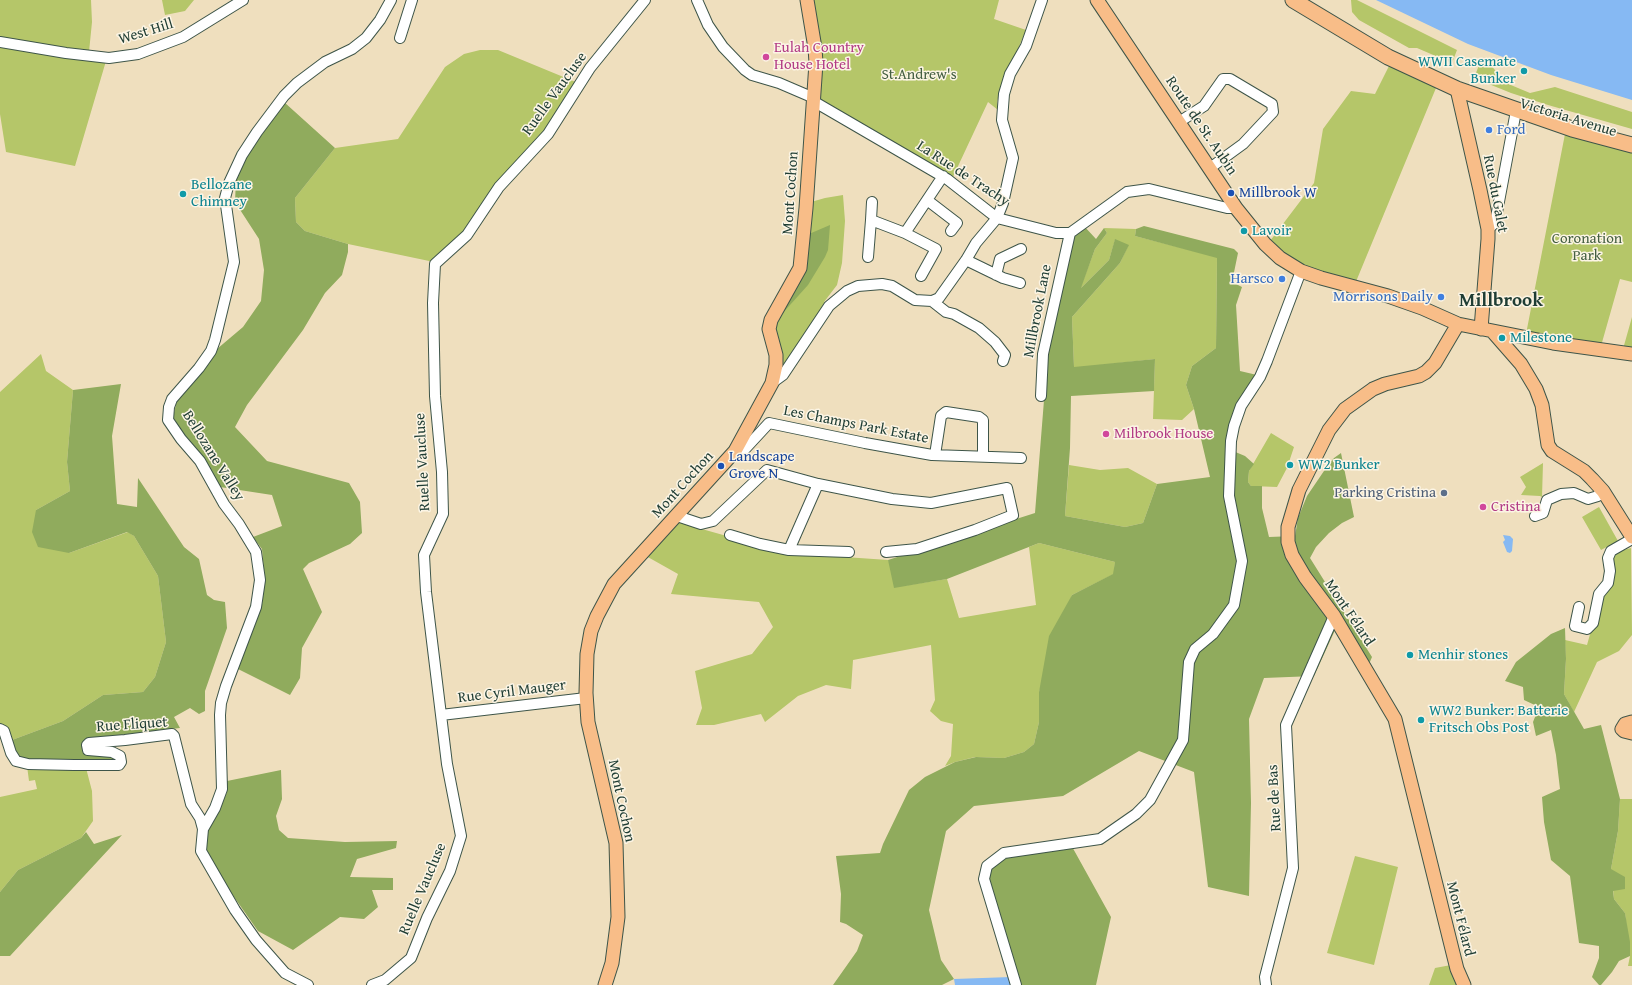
<!DOCTYPE html>
<html>
<head>
<meta charset="utf-8">
<style>
	body { margin:0 }
	canvas { display:block; background:#efdfbe }
</style>
</head>
<body>
<canvas width="1632" height="985"></canvas>
<script>
const g = document.querySelector('canvas').getContext('2d');
g.lineJoin = 'round';
function fillPath(path, color) { g.fillStyle = color; g.fill(path, 'evenodd'); }
const poly = rows => new Path2D(rows.map(r => 'M' + r).join(''));
function trace(path, color, width, dash) { g.strokeStyle = color; g.lineWidth = width; g.lineCap = dash ? 'butt' : 'round'; g.setLineDash(dash || []); g.stroke(path); }
function label(font, color, halo, rows, align = 'center') {
  g.font = font + ' "Gentium Book Plus",serif'; g.lineWidth = 3; g.setLineDash([]); g.textBaseline = 'middle'; g.strokeStyle = halo; g.fillStyle = color; for (const [text, x, y, turn = 0] of rows) {
    g.save(); g.translate(x, y); g.rotate((+turn || 0) * Math.PI / 180); g.textAlign = isNaN(turn) ? turn : align; if (halo) g.strokeText(text, 0, 0); g.fillText(text, 0, 0); g.restore();
  }
}
const green = poly([
	[0,0,91,0,92,22,89,52,0,38],
	[162,0,194,0,185,11,165,15],
	[811,0,999,0,994,19,1026,30,999,94,997,102,998,110,988,102,952,179,817,100],
	[1351,0,1357,0,1457,50,1452,63,1417,48,1409,48,1359,20,1352,12],
	[0,45,106,61,75,166,6,152,0,114],
	[480,50,498,50,578,83,546,133,465,233,434,262,348,244,305,231,296,222,295,198,335,148,398,139,445,67,464,54],
	[1481,60,1489,63,1506,83,1530,93,1555,87,1632,112,1632,129,1548,105,1511,93,1474,78],
	[1389,66,1436,88,1355,284,1288,260,1270,241,1314,183,1323,129,1351,91,1375,94],
	[1565,134,1632,151,1632,282,1620,279,1601,346,1526,334],
	[843,195,845,221,842,263,837,285,824,302,827,306,784,368,780,370,774,327,806,269,811,202,825,198],
	[1104,228,1136,229,1135,236,1217,257,1216,348,1192,366,1186,385,1194,409,1182,420,1153,419,1155,359,1074,368,1072,317,1120,263,1128,246,1115,240,1109,260,1080,289,1095,249,1107,233],
	[1632,317,1632,351,1623,349],
	[41,354,46,371,73,390,67,462,70,491,36,510,69,553,128,532,134,536,158,576,166,642,155,677,143,692,103,695,63,721,12,740,7,726,0,726,0,392],
	[1271,433,1294,447,1287,468,1277,487,1251,486,1248,482,1249,471],
	[1543,463,1542,497,1540,496,1521,495,1526,487,1520,477],
	[1069,465,1100,470,1128,468,1157,484,1143,523,1125,527,1065,516],
	[1599,507,1618,541,1601,550,1582,517],
	[677,522,787,553,888,560,902,586,947,579,959,618,1036,605,1029,547,1039,543,1115,562,1114,574,1072,595,1039,692,1039,722,1034,744,1024,752,1004,758,975,757,955,762,945,766,951,756,953,724,941,721,930,711,935,700,931,645,853,660,851,689,826,685,798,696,765,722,761,714,714,725,696,725,702,708,695,671,752,654,773,627,759,602,671,594,678,574,646,556],
	[1631,548,1632,635,1619,651,1597,662,1574,712,1564,694,1566,659,1565,640,1587,645,1613,553],
	[27,766,86,768,92,791,93,821,81,838,18,870,0,892,0,797,37,789,35,780,29,781],
	[1620,799,1632,799,1632,966,1628,966,1630,956,1625,913,1614,899,1611,869,1618,831],
	[1355,856,1398,867,1374,965,1327,953],
	[1451,965,1459,985,1429,985,1435,968]
]);
const forest = poly([
	[284,102,335,148,295,198,296,222,305,231,348,244,348,252,342,275,325,293,303,330,247,405,235,427,267,461,349,483,360,502,362,533,350,544,309,563,303,569,322,612,302,648,300,678,290,695,238,669,262,605,265,581,262,549,253,537,282,526,272,495,220,487,203,458,185,436,173,417,177,400,200,373,217,349,243,327,261,301,264,270,259,239,235,202,236,179,243,161,260,132],
	[830,225,828,250,825,257,808,285,781,315,809,234],
	[1084,226,1096,239,1104,228,1107,233,1095,249,1081,288,1109,260,1115,239,1129,245,1120,263,1072,317,1074,367,1155,359,1154,391,1071,396,1070,448,1065,516,1125,527,1143,523,1157,484,1210,477,1194,409,1186,385,1192,366,1216,348,1217,258,1135,236,1136,229,1144,226,1234,249,1238,253,1232,282,1242,287,1236,305,1240,371,1257,375,1236,414,1233,451,1245,456,1254,464,1249,471,1248,482,1251,486,1262,486,1262,508,1269,537,1295,536,1298,518,1307,496,1326,468,1334,458,1341,453,1354,517,1342,523,1329,533,1316,547,1310,558,1372,657,1369,664,1336,628,1314,676,1264,678,1249,719,1251,803,1249,896,1208,887,1194,772,1139,751,1063,796,974,806,946,831,929,910,941,960,954,979,942,985,833,985,857,951,863,935,846,924,840,922,841,894,836,856,880,853,883,844,909,790,925,777,955,762,976,757,1004,758,1024,752,1034,744,1039,722,1039,692,1049,636,1072,595,1113,574,1115,562,1039,543,947,579,894,588,888,560,1035,513,1050,325,1072,235],
	[121,384,112,436,117,504,137,507,138,478,184,547,199,559,207,595,214,600,225,602,227,628,205,691,205,711,199,714,190,708,174,717,180,728,85,739,82,744,83,753,109,756,115,759,112,762,30,760,21,758,15,752,12,740,63,721,103,695,143,692,155,677,166,642,158,576,134,536,127,532,69,553,38,547,32,532,36,510,70,491,67,462,73,390],
	[1565,628,1566,659,1564,694,1584,729,1601,725,1620,799,1618,831,1611,869,1625,877,1625,889,1613,891,1614,899,1625,913,1630,942,1630,956,1619,961,1612,972,1601,985,1599,985,1592,977,1599,958,1599,946,1579,943,1570,876,1551,860,1544,822,1542,797,1560,789,1556,755,1551,730,1536,736,1533,722,1539,707,1524,700,1523,687,1505,681,1516,662,1551,634],
	[281,770,282,799,276,816,279,830,288,838,345,842,397,841,396,848,357,859,350,877,393,878,393,890,372,890,378,907,364,919,340,917,293,950,258,931,227,887,206,850,208,830,219,811,227,792,227,781],
	[86,832,94,844,122,835,10,956,0,956,0,892,18,870,81,838],
	[1070,843,1111,917,1096,985,1016,985,984,879,987,866,1004,853]
]);
const water = poly([
	[1376,0,1632,0,1632,100,1551,75,1468,44],
	[1503,535,1510,536,1513,539,1512,551,1510,553,1507,552,1503,542,1505,540],
	[1011,977,1014,985,955,985,954,979]
]);
const minor = poly([
	[697,0,708,25,723,47,745,70,752,75,779,83,814,98],
	[400,38,412,0],
	[0,42,66,53,109,58,138,54,183,37,243,0],
	[813,101,947,179,997,218,1056,233,1070,233,1127,192,1149,189,1227,208,1236,208],
	[1179,122,1204,106,1223,79,1230,79,1272,104,1273,112,1243,144,1210,168],
	[927,200,957,223,951,231],
	[871,220,872,202],
	[1488,229,1495,223,1516,111],
	[905,233,936,249,921,276],
	[868,257,871,220,905,233,943,176],
	[966,260,1003,278,1020,283],
	[996,275,1000,259,1021,249],
	[932,301,946,312,954,314,979,328,995,342,1005,355,1003,361],
	[772,383,783,375,829,306,847,291,858,286,882,284,892,286,915,300,932,301,939,298,966,260,976,243,997,218,1003,203,1013,158,1002,120,1004,94,1010,74,1026,46,1042,0],
	[1041,396,1043,354,1070,233],
	[735,451,744,450,769,423,865,443,932,455,1021,458],
	[935,455,941,416,946,412,979,417,983,420,983,456],
	[677,516,701,524,713,521,767,470,818,484,892,499,931,503,1007,488,1013,515,975,530,917,549,886,552],
	[1535,516,1543,513,1547,500,1561,494,1574,493,1588,499,1598,496,1601,489],
	[730,535,760,544,789,550,849,552],
	[789,550,818,484],
	[1579,607,1575,626,1587,629,1593,623,1599,594,1608,583,1610,571,1608,558,1611,551,1632,539],
	[441,715,586,698],
	[0,729,4,731,11,753,16,761,28,764,74,765,119,765,121,762,120,756,112,752,88,750,87,745,89,743,125,740,172,734,174,736,191,804,200,818,203,829],
	[308,985,285,973,256,940,235,910,201,851,203,829,215,808,222,789,220,715,221,703,226,686,256,607,260,580,256,552,239,524,224,504,200,461,181,439,168,420,169,407,172,399,199,368,211,351,215,340,234,262,225,198,229,183,242,155,257,132,284,96,297,83,325,62,352,49,366,38,380,20,391,0],
	[372,985,385,980,411,958,427,918,450,871,461,836,447,764,426,592,424,555,443,514,442,472,435,396,433,303,435,264,467,235,499,187,548,134,590,68,645,0],
	[1016,985,984,879,987,866,1004,853,1100,839,1136,814,1150,800,1183,740,1189,662,1195,649,1213,634,1234,605,1242,561,1229,496,1231,441,1234,426,1241,406,1260,377,1267,361,1301,271],
	[1266,985,1265,977,1293,868,1286,725,1334,616]
]);
const major = poly([
	[1097,0,1236,208,1265,244,1280,258,1301,271,1321,278,1388,296,1422,308,1458,324,1553,343,1632,354],
	[1457,89,1480,190,1488,229,1488,239,1481,329],
	[1458,324,1435,363,1426,372,1419,376,1385,384,1373,389,1345,409,1329,430,1299,490,1288,527,1288,542,1292,555,1305,577,1334,616,1395,719,1453,953,1457,969,1464,985],
	[1493,332,1521,364,1536,389,1542,405,1548,445,1552,451,1584,471,1592,479,1603,491,1632,537],
	[1632,722,1625,724,1622,729,1624,731,1632,733],
	[605,985,612,963,618,917,616,843,588,722,586,693,587,654,591,631,597,616,614,584,735,451,772,383,776,365,776,355,769,329,771,320,800,268,806,208,816,63,815,48,807,0]
]);
const highway = poly([
	[1293,0,1388,57,1457,89,1572,129,1632,145]
]);
const markers = [
	[766,57,4,"#d1479c"],
	[1524,71,4,"#0f9aa8"],
	[1489,130,4,"#3f7fe0"],
	[1231,193,4,"#1a4fb4"],
	[183,194,4,"#0f9aa8"],
	[1244,231,4,"#0f9aa8"],
	[1282,279,4,"#3f7fe0"],
	[1441,297,4,"#3f7fe0"],
	[1502,338,4,"#0f9aa8"],
	[1106,434,4,"#d1479c"],
	[1290,465,4,"#0f9aa8"],
	[721,466,4,"#1a4fb4"],
	[1444,493,4,"#5c6f8a"],
	[1483,507,4,"#d1479c"],
	[1410,655,4,"#0f9aa8"],
	[1421,720,4,"#0f9aa8"]
];
const streetNames = [
	["West Hill",146,32,-17],
	["Ruelle Vaucluse",555,94,-54],
	["Victoria Avenue",1568,118,17],
	["Route de St. Aubin",1201,126,56],
	["La Rue de Trachy",963,174,33],
	["Mont Cochon",791,193,-86],
	["Rue du Galet",1495,194,79],
	["Millbrook Lane",1038,311,-79],
	["Les Champs Park Estate",856,425,11],
	["Bellozane Valley",213,456,58],
	["Ruelle Vaucluse",423,462,-93],
	["Mont Cochon",683,485,-48],
	["Mont Félard",1349,613,56],
	["Rue Cyril Mauger",512,692,-7],
	["Rue Fliquet",132,725,-4],
	["Rue de Bas",1275,798,-93],
	["Mont Cochon",621,801,78],
	["Ruelle Vaucluse",423,889,-67],
	["Mont Félard",1460,919,76]
];
const hotelNames = [
	["Eulah Country",774,48],
	["House Hotel",774,65],
	["Milbrook House",1114,434],
	["Cristina",1491,507]
];
const cultureNames = [
	["WWII Casemate",1516,62,"right"],
	["Bunker",1516,79,"right"],
	["Bellozane",191,185],
	["Chimney",191,202],
	["Lavoir",1252,231],
	["Milestone",1510,338],
	["WW2 Bunker",1298,465],
	["Menhir stones",1418,655],
	["WW2 Bunker: Batterie",1429,711],
	["Fritsch Obs Post",1429,728]
];
const parkNames = [
	["St.Andrew's",919,75],
	["Coronation",1587,239],
	["Park",1587,256]
];
const shopNames = [
	["Ford",1497,130,"left"],
	["Harsco",1274,279],
	["Morrisons Daily",1433,297]
];
const transitNames = [
	["Millbrook W",1239,193],
	["Landscape",729,457],
	["Grove N",729,474]
];
const serviceNames = [
	["Parking Cristina",1436,493]
];
const districtNames = [
	["Millbrook",1501,301]
];
fillPath(green, '#b5c669');
fillPath(forest, '#90ab5d');
fillPath(water, '#86b9f3');
trace(minor, '#3e5549', 12);
trace(major, '#3e5549', 15);
trace(highway, '#3e5549', 17);
trace(minor, '#fff', 10);
trace(major, '#f8bd88', 13);
trace(highway, '#f8bd88', 15);
for (const [x, y, r, color] of markers) { const dot = new Path2D(); dot.arc(x, y, r, 0, 2 * Math.PI); g.fillStyle = color; g.fill(dot); trace(dot, '#fcf5e5', 1.5); }
label('15px', '#1f3d34', '#fcf5e5', streetNames);
label('15px', '#b23c85', '#fcf5e5', hotelNames, 'left');
label('15px', '#0d838f', '#fcf5e5', cultureNames, 'left');
label('15px', '#445f41', '#fcf5e5', parkNames);
label('15px', '#366cbe', '#fcf5e5', shopNames, 'right');
label('15px', '#164399', '#fcf5e5', transitNames, 'left');
label('15px', '#4e5e75', '#fcf5e5', serviceNames, 'right');
label('bold 19px', '#1f3d34', '#fcf5e5', districtNames);
</script>
</body>
</html>
